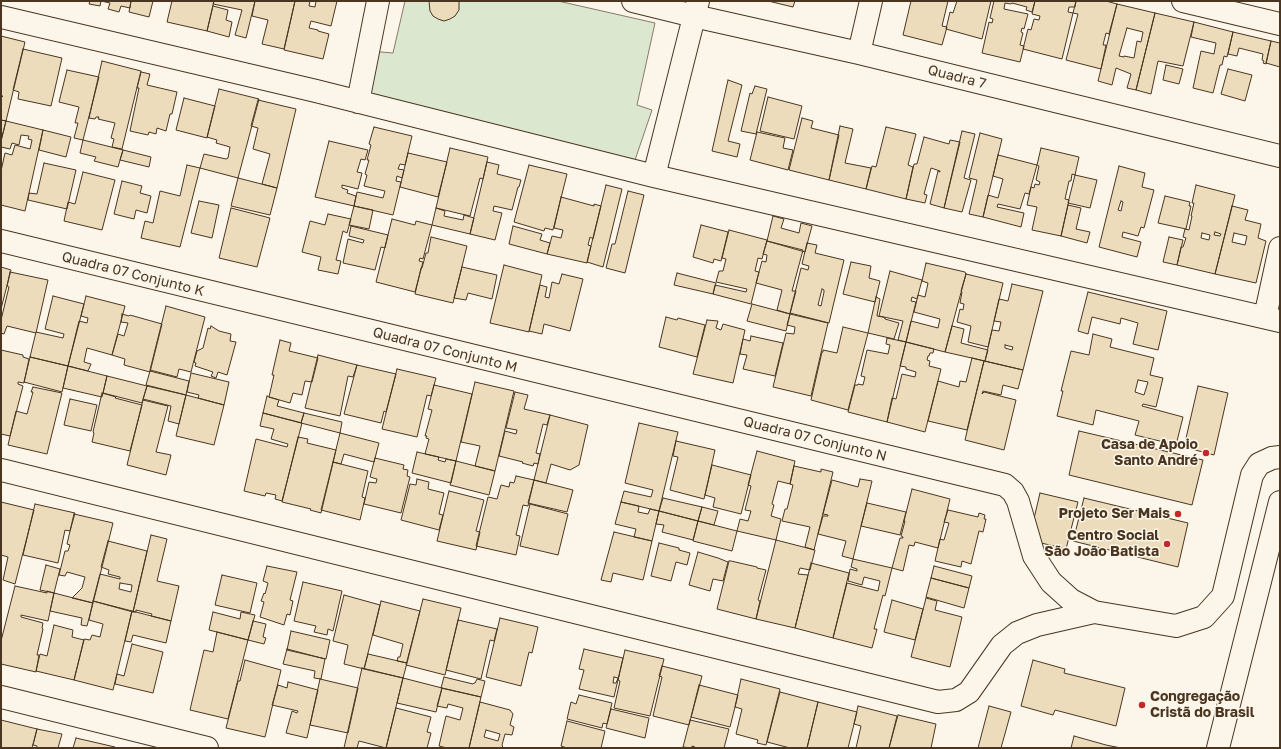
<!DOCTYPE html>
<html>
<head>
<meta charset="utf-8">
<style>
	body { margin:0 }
	#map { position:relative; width:1281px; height:749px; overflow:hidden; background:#fbf6e9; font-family:"Golos Text",sans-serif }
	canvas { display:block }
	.frame { position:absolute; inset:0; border:2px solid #4a3520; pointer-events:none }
</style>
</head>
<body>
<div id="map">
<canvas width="1281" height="749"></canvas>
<div class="frame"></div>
</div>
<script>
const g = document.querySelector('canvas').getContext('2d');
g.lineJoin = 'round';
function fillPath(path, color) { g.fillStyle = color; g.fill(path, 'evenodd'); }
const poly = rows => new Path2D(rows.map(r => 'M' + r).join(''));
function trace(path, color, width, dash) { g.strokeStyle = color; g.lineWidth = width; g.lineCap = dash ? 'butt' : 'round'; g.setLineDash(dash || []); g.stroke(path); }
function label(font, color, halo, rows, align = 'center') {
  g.font = font + ' "Golos Text",sans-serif'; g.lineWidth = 3; g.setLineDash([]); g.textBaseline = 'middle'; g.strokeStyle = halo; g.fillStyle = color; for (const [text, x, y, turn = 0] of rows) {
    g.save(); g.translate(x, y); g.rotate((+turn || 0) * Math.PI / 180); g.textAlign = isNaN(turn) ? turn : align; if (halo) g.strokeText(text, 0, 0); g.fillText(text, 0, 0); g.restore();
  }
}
const green = poly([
	[405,1,558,1,655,23,637,105,652,110,634,163,365,97,370,51,393,53,405,1]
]);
const building = poly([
	[90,1,131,1,130,8,121,6,119,12,108,9,110,3,101,1,100,6,89,4,90,1],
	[131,1,153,1,149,17,129,12,131,1],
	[172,1,214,1,207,31,167,22,172,1],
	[214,1,255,1,246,38,235,35,242,10,213,4,214,1],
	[255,1,295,1,284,49,262,44,268,20,252,16,255,1],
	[295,1,310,1,309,6,315,7,316,1,337,1,331,26,311,21,309,28,318,30,318,31,329,34,323,59,284,50,295,1],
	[429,1,459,1,459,10,455,16,450,19,444,21,438,19,433,16,430,11,429,1],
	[768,1,795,1,793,7,768,1],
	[911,1,948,1,942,26,947,27,942,45,903,35,911,1],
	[957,1,991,1,982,39,946,29,950,12,953,13,957,1],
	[994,1,1035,1,1032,12,1026,10,1027,7,1012,3,1011,4,1005,3,1004,9,1028,14,1024,29,1022,28,1021,32,1023,33,1020,45,1024,46,1020,62,982,53,989,22,992,23,993,19,990,18,994,1],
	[1035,1,1076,1,1075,7,1069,7,1068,12,1073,13,1062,59,1023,49,1028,29,1031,30,1034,19,1039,20,1040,16,1032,14,1035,1],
	[1076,1,1106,1,1117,4,1109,34,1106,33,1103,45,1106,45,1101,69,1066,60,1078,14,1073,13,1076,1],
	[1117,4,1155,13,1136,90,1127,88,1131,74,1116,68,1112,85,1098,81,1117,4],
	[1127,28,1143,32,1141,42,1137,41,1134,58,1124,56,1124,57,1119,56,1127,28],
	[213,6,228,10,226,20,232,22,229,37,207,31,213,6],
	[1155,13,1194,22,1183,66,1158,61,1151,94,1136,90,1155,13],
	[1194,22,1233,32,1227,57,1224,56,1222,65,1220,65,1213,93,1193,88,1201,51,1214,54,1216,43,1191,37,1194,22],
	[1233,32,1271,41,1266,64,1263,63,1264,61,1262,60,1263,54,1239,48,1237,56,1228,54,1233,32],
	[1,36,25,42,6,121,1,120,1,97,2,97,3,96,1,96,1,36],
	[1271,41,1280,43,1280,67,1266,63,1271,41],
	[23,49,62,58,51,106,18,99,19,92,13,90,23,49],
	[102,61,141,71,122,149,112,147,114,139,111,138,115,123,98,119,99,117,96,117,95,119,89,118,102,61],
	[1166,65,1183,69,1179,84,1163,80,1166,65],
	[1228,69,1252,75,1245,101,1221,94,1228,69],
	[67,70,99,77,83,140,74,138,78,123,75,123,79,107,59,102,67,70],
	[141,72,150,74,147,85,177,92,172,114,170,114,166,131,157,128,156,134,149,132,148,135,130,131,139,88,137,88,141,72],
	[728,80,742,85,728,141,740,144,737,157,712,151,728,80],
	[755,86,767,89,756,134,741,131,750,93,752,94,755,86],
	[219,89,259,99,238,178,200,168,204,154,226,159,228,158,230,147,216,143,217,140,207,137,219,89],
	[768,97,802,106,794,139,760,131,768,97],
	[184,98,215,106,207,138,176,130,184,98],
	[258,100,296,109,277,188,262,184,270,154,253,149,258,128,251,126,258,100],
	[802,118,813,121,811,128,839,135,829,180,789,170,802,118],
	[1,120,6,121,1,141,1,120],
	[6,121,43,130,25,211,1,205,1,171,5,153,12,155,15,145,30,149,32,140,28,139,29,136,21,135,19,145,12,143,10,149,1,147,1,141,6,121],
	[840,126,853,129,845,163,871,168,866,189,829,180,840,126],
	[374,127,412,136,405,165,400,164,398,169,404,170,402,178,397,176,396,181,401,182,393,215,354,206,357,192,383,198,385,191,364,186,367,175,365,174,369,160,367,160,371,145,369,144,374,127],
	[886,127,916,134,908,165,913,167,906,199,866,189,872,166,876,167,886,127],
	[43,130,71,137,66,157,39,150,43,130],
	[962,131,975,134,964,178,971,180,962,212,944,208,962,131],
	[757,132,785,138,783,148,793,150,788,170,750,160,757,132],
	[980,133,1002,139,983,217,969,214,977,180,969,178,980,133],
	[924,137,949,144,950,140,960,142,944,208,930,204,938,171,940,172,940,171,931,168,924,194,927,195,925,203,906,199,914,164,917,164,924,137],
	[83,140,123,150,118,167,94,161,96,157,80,153,83,140],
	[329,141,368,150,365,160,361,159,357,172,362,173,358,189,342,185,342,188,348,190,347,193,356,196,354,206,315,197,329,141],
	[450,148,488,157,483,179,480,178,470,216,436,208,450,148],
	[1041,148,1079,157,1075,175,1072,174,1071,181,1069,181,1065,199,1069,200,1061,236,1032,230,1037,207,1027,205,1031,187,1034,188,1035,184,1039,185,1040,182,1036,180,1039,166,1037,165,1041,148],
	[123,150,151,157,149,167,120,160,123,150],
	[408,153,447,162,438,197,400,187,408,153],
	[998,155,1037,165,1029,194,1025,193,1020,209,998,204,997,207,1024,213,1021,227,983,217,988,195,998,198,1003,179,993,176,998,155],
	[487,162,499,165,497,174,521,180,519,187,518,187,512,210,494,206,493,211,502,213,495,240,470,234,487,162],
	[44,163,76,170,67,209,28,200,29,193,37,194,44,163],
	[187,165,200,168,180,247,141,238,145,221,153,223,160,191,180,196,187,165],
	[529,165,567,174,553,230,545,228,544,231,514,222,529,165],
	[1119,166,1145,173,1142,187,1154,190,1144,228,1141,227,1138,236,1123,232,1122,237,1141,242,1137,257,1099,247,1119,166],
	[1121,201,1123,202,1121,211,1118,210,1121,201],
	[83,172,115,180,102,230,64,221,68,202,75,204,83,172],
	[1075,175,1097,180,1090,208,1068,203,1075,175],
	[238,178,277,188,270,215,231,206,238,178],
	[122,181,142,186,140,193,151,196,147,213,136,210,134,219,114,214,122,181],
	[606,185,622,189,603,267,587,262,606,185],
	[1196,185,1235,195,1215,274,1177,265,1181,247,1183,247,1186,238,1183,237,1185,229,1189,230,1192,216,1191,216,1194,203,1192,203,1196,185],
	[1215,232,1221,234,1220,236,1214,235,1215,232],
	[1202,233,1210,235,1209,240,1201,238,1202,233],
	[628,191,644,195,625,273,606,268,612,244,615,244,628,191],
	[1165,196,1190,202,1189,206,1191,206,1186,229,1158,223,1165,196],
	[561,197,594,206,594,204,601,206,593,239,590,237,588,245,591,246,587,263,547,254,552,236,561,238,563,230,554,228,561,197],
	[199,201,219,205,212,238,191,233,199,201],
	[1068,205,1081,208,1076,229,1090,232,1087,243,1061,236,1068,205],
	[354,206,373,210,369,229,349,225,354,206],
	[1232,206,1248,210,1245,220,1261,224,1258,238,1266,241,1256,283,1215,274,1232,206],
	[1234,233,1247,236,1245,245,1232,242,1234,233],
	[231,208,270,218,257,267,219,258,231,208],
	[436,208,445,211,444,216,463,220,464,215,474,218,470,234,432,225,436,208],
	[328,214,351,219,347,233,343,231,336,260,341,261,338,274,318,270,321,257,302,252,310,221,325,225,328,214],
	[773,216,784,219,781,228,799,233,801,223,812,226,805,252,767,241,773,216],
	[392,219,415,225,416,221,432,225,423,259,420,258,419,261,423,262,415,292,376,282,392,219],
	[701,225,728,232,721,261,714,259,713,263,693,257,701,225],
	[351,226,388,235,385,248,381,247,375,270,343,263,348,239,363,243,364,240,349,236,351,226],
	[513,226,542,234,540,240,550,243,547,254,509,244,513,226],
	[729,230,767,240,762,259,758,258,755,271,759,272,751,304,713,294,715,285,746,292,747,289,716,282,719,271,723,271,726,259,722,258,729,230],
	[431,237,467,246,453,303,415,294,421,268,422,268,426,253,428,253,431,237],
	[1169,237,1183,240,1177,265,1163,262,1169,237],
	[767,241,803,250,792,291,796,291,790,314,777,310,782,290,756,283,762,261,766,262,767,255,763,254,767,241],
	[807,243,817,245,815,253,844,260,829,323,790,313,801,268,808,270,809,266,802,264,807,243],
	[822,289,824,290,824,292,821,306,818,305,822,289],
	[851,262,871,266,869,278,880,281,875,302,843,294,851,262],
	[926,263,965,272,966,274,945,352,906,342,911,321,938,328,940,319,914,312,918,295,925,297,928,283,922,281,926,263],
	[504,265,542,275,529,332,490,323,504,265],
	[1,267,11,270,1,309,1,267],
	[462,267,497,275,492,299,468,293,466,300,454,298,462,267],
	[890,271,922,280,917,299,912,297,911,301,916,302,906,342,898,340,903,321,879,316,890,271],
	[10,272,48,280,36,333,7,326,4,334,1,333,1,320,9,287,7,286,10,272],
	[677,273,716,283,713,294,674,285,677,273],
	[562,274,583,279,570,331,544,324,542,334,529,331,540,285,547,287,545,297,549,298,552,282,559,284,562,274],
	[966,274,1003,283,988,347,968,342,971,326,957,322,960,309,963,310,964,304,960,303,962,292,961,291,966,274],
	[1012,284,1043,291,1023,370,985,361,992,330,999,331,1001,322,994,321,999,299,1008,301,1012,284],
	[1005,345,1013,347,1012,350,1005,348,1005,345],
	[1088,292,1167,311,1158,350,1133,344,1138,323,1121,318,1120,324,1092,317,1088,334,1078,331,1088,292],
	[53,296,84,304,68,366,30,357,36,332,63,338,64,334,45,329,53,296],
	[86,296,125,306,112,355,87,348,84,362,91,364,88,371,68,366,79,321,87,323,88,318,81,316,86,296],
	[876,297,880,299,877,316,883,317,885,318,885,319,899,323,894,339,868,333,876,297],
	[752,304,790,314,786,331,747,321,752,304],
	[166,306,205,317,191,372,179,369,177,377,150,370,166,306],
	[122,314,129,316,130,315,162,324,150,372,124,365,125,359,112,355,118,334,124,336,128,323,121,322,122,314],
	[790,314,828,323,811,396,773,387,786,333,794,334,795,327,787,325,790,314],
	[666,317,677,320,678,318,705,325,697,357,659,347,666,317],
	[707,320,718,321,716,328,721,330,723,324,745,330,733,383,693,374,707,320],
	[211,326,219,331,231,334,230,341,236,342,227,375,218,372,216,378,211,376,213,372,195,366,196,363,194,362,197,351,203,348,208,328,210,329,211,326],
	[952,326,964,329,961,343,988,350,985,361,945,352,952,326],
	[843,327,868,333,848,410,811,400,822,352,823,352,823,350,837,353,843,327],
	[1093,334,1112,339,1110,347,1154,358,1150,375,1163,378,1156,407,1143,404,1142,406,1183,417,1176,445,1135,435,1139,421,1096,410,1093,425,1057,416,1063,391,1061,391,1071,351,1089,355,1093,334],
	[1138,380,1148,382,1144,395,1135,392,1138,380],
	[751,336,783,343,775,376,743,369,747,355,740,354,743,339,750,341,751,336],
	[887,338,906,342,887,422,848,412,855,385,858,385,858,384,863,385,865,377,861,376,867,350,888,354,890,345,886,344,887,338],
	[280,340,291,343,289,351,318,358,312,382,305,381,302,395,293,393,290,403,269,397,274,375,272,375,280,340],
	[906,342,934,349,933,353,930,353,929,356,928,356,927,360,930,361,929,366,941,369,925,432,887,422,892,398,896,399,902,374,915,377,916,372,906,369,906,367,900,366,906,342],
	[1,350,23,355,23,357,29,359,24,383,18,382,18,384,23,386,10,436,1,434,1,350],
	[318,355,357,365,353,377,348,376,340,416,305,408,318,355],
	[30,357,68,366,62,392,24,382,30,357],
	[972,358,984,361,967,430,928,421,938,381,959,387,960,381,966,382,972,358],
	[984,361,1023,370,1018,389,1003,385,1001,395,983,391,982,394,984,392,1016,400,1004,450,965,440,984,361],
	[357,365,396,374,386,412,384,411,381,423,344,414,357,365],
	[68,366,107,376,102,397,63,388,68,366],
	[397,369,436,378,431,396,427,395,417,437,382,429,397,369],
	[150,371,189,381,186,395,146,385,150,371],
	[191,373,229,382,224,405,198,398,199,395,187,392,191,373],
	[107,376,147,386,142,403,103,393,107,376],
	[475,382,514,391,495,471,475,466,480,446,461,442,475,382],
	[434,385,472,394,456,461,425,454,429,439,426,438,427,436,425,436,432,410,428,409,434,385],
	[147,386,186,395,179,424,168,421,171,406,143,399,147,386],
	[1198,386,1228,393,1214,455,1184,447,1198,386],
	[33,387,62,393,47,454,8,445,16,411,27,414,33,392,31,392,33,387],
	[515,392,528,395,524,409,550,415,547,425,543,424,536,453,540,454,538,464,534,463,533,466,522,463,523,462,499,456,505,431,516,434,517,430,506,428,515,392],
	[102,393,116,397,115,398,142,405,130,451,92,442,94,433,93,432,102,393],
	[186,395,224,405,214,445,176,436,186,395],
	[267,396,269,397,279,400,277,406,304,413,301,423,263,413,267,396],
	[70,399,97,405,91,431,64,425,70,399],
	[143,400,168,406,156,452,171,455,166,475,127,465,143,400],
	[263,413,302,423,282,501,275,499,276,495,266,493,265,496,244,491,256,439,287,447,288,444,271,439,274,429,260,426,263,413],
	[304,413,342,422,340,433,301,423,304,413],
	[550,415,588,425,579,465,570,470,551,464,546,483,534,480,550,415],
	[639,423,678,432,659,511,621,502,624,491,651,497,653,490,625,483,639,423],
	[1079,431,1203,460,1192,505,1069,475,1079,431],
	[340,433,379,443,374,462,344,454,341,464,333,462,340,433],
	[298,437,308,439,307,443,336,450,321,513,310,510,311,509,282,502,298,437],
	[676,441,715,450,704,499,670,490,678,457,673,456,676,441],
	[757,451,795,461,790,484,778,481,772,504,774,505,771,516,781,519,776,540,737,531,740,519,748,521,751,511,745,510,751,486,748,485,757,451],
	[417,452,439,457,438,460,445,462,446,459,456,461,451,483,412,473,417,452],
	[375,458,404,465,403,469,408,470,407,476,410,477,401,513,364,504,369,482,376,483,377,479,370,477,375,458],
	[456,461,495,471,489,495,450,485,456,461],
	[333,462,368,471,362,497,365,498,360,520,321,510,333,462],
	[712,465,751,475,741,514,713,507,715,498,705,495,712,465],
	[794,466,821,472,821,469,833,472,814,550,805,547,810,527,782,521,785,509,787,509,793,485,790,484,794,466],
	[516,476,534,480,528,506,523,505,516,535,520,536,516,555,476,546,488,497,497,499,501,485,509,487,510,482,514,483,516,476],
	[417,479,429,482,428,489,444,493,439,514,443,515,439,530,401,520,410,484,416,485,417,479],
	[860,479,872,481,853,559,842,556,846,541,818,534,823,516,828,516,828,515,823,514,832,480,858,487,860,479],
	[534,480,573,490,567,512,528,503,534,480],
	[912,489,950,499,938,548,915,542,914,546,909,545,903,571,892,568,900,538,903,538,903,537,901,536,905,521,904,521,912,489],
	[449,491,484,500,476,531,480,532,476,550,437,541,449,491],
	[1040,493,1078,502,1066,549,1029,540,1040,493],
	[663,498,702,507,698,521,659,511,663,498],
	[1084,498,1188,523,1178,567,1073,541,1084,498],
	[1,502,34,510,15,584,3,580,8,557,1,555,1,502],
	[621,502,639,506,638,512,648,514,650,509,659,511,652,541,634,537,636,529,615,524,621,502],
	[867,503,906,512,900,535,861,526,867,503],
	[35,504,75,513,70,531,65,530,58,563,23,555,35,504],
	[530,504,568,514,558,555,520,546,530,504],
	[702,507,718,511,714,525,698,521,702,507],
	[948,510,978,517,979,513,985,515,984,519,986,519,983,532,979,531,971,564,962,561,961,567,935,561,940,539,944,540,949,523,944,522,948,510],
	[659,511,698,521,693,540,662,532,664,525,656,524,659,511],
	[74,514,113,523,93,603,72,598,82,588,85,577,67,572,65,576,59,575,65,551,68,551,70,545,67,544,74,514],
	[698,521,737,531,732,551,693,541,698,521],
	[614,532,652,541,643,580,613,573,611,582,601,580,614,532],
	[151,535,167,539,157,581,179,586,171,621,151,616,152,614,136,610,136,612,133,612,151,535],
	[776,540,815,550,810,570,800,568,798,574,808,575,795,628,756,619,776,540],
	[108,541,147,551,133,612,93,601,100,574,120,579,120,577,108,574,109,570,101,567,108,541],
	[120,583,132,585,131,592,119,589,120,583],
	[659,543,679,548,679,550,690,553,687,565,676,562,671,581,651,576,659,543],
	[698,552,718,558,728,562,723,581,713,579,710,591,689,585,698,552],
	[853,559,892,568,885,596,883,595,874,629,877,629,872,648,833,638,847,583,878,591,880,581,864,577,862,585,848,581,850,569,857,571,857,569,851,567,853,559],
	[729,561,731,561,757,567,757,568,766,570,758,600,760,601,756,619,717,609,729,561],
	[811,563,849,573,833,638,795,628,811,563],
	[46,565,60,569,54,593,40,590,46,565],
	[267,566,297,572,290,600,293,601,290,615,287,614,284,625,260,617,264,602,261,601,264,593,265,594,268,583,263,581,267,566],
	[934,566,972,576,969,588,931,578,934,566],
	[222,575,257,583,250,613,215,605,222,575],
	[931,578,969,588,964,608,926,597,931,578],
	[303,582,342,591,333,631,328,629,327,635,314,632,316,626,294,621,303,582],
	[15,586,47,593,47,591,54,593,48,621,21,615,21,617,43,623,42,628,43,629,37,655,39,655,36,672,1,664,1,641,15,586],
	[54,593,93,603,87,626,81,625,82,618,50,611,54,593],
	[344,595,380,605,364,669,344,664,348,645,333,641,344,595],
	[926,598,937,601,935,610,962,617,950,667,911,657,926,598],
	[423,599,461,608,445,675,406,665,423,599],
	[892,600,923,609,915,640,884,632,892,600],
	[93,601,132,611,113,690,74,680,84,639,90,640,92,635,100,637,103,624,89,620,93,601],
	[381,601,420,611,407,663,397,661,398,657,400,657,403,644,373,635,381,601],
	[132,611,171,621,166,643,133,635,131,642,125,641,132,611],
	[213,612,240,619,241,612,255,615,248,640,209,630,213,612],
	[500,618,538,627,532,653,529,652,521,686,486,677,500,618],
	[458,620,497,629,494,641,490,640,481,679,446,670,458,620],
	[253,621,266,624,263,637,266,638,264,644,248,640,253,621],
	[54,625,73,630,72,637,84,640,74,680,36,671,40,654,47,656,54,625],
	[291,631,330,640,326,659,287,650,291,631],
	[217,632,248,640,228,719,190,710,204,650,213,652,217,632],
	[132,644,163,652,153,693,115,684,117,674,124,676,132,644],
	[287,649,325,659,321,679,314,678,315,671,283,664,287,649],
	[584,649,623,658,614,697,579,689,584,670,579,669,584,649],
	[614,677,618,678,616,683,613,683,614,677],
	[625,650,664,659,650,716,614,708,620,681,618,680,625,650],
	[368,654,407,663,403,678,364,669,368,654],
	[245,660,281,670,265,737,226,728,238,681,240,681,245,660],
	[1033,660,1065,669,1064,673,1125,688,1116,726,1055,710,1053,715,1021,706,1033,660],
	[662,666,702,676,689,725,653,716,662,677,659,676,662,666],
	[362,668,403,678,386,748,359,741,357,748,344,748,362,668],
	[444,677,473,684,474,683,475,683,477,679,485,681,481,697,441,688,444,677],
	[403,678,442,688,436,712,397,703,403,678],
	[320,679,358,688,348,733,310,725,320,679],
	[741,679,780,689,766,745,757,743,758,740,736,734,742,709,735,707,741,679],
	[288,682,318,690,307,738,286,733,292,711,297,713,298,711,272,705,278,685,287,688,288,682],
	[699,685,738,695,730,727,691,717,699,685],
	[442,688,481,697,469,748,447,748,439,746,446,716,460,720,463,708,448,704,447,708,437,706,442,688],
	[780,692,818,702,807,748,790,748,767,742,780,692],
	[579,695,612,703,607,724,603,723,602,728,567,719,571,702,576,704,579,695],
	[480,702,510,710,513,714,510,725,514,727,512,735,505,734,502,745,503,748,469,748,480,702],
	[486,730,500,734,498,741,484,737,486,730],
	[818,702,857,712,848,748,807,748,818,702],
	[858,706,897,716,889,748,856,748,861,726,854,724,858,706],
	[989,706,1011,712,1001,748,978,748,989,706],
	[396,708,431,717,427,732,431,733,427,748,386,748,396,708],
	[611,709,649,718,645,738,606,728,611,709],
	[898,715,936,724,931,748,889,748,898,715],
	[1,720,37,729,32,748,1,748,1,720],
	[690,720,729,729,724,748,695,748,695,747,692,746,692,748,683,747,690,720],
	[567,721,605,731,601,748,567,748,561,746,567,721],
	[37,729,62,734,58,748,37,748,37,746,33,745,37,729],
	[1074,736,1106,745,1121,748,1071,748,1074,736],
	[76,738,115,747,115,748,73,748,76,738]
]);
const minor = poly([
	[633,1,694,16,859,53,1280,156],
	[1183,1,1280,24],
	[1,17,316,91,654,176,1280,321],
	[859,53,871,1],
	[358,102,378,1],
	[654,176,698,1],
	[1,241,1005,485,1013,492,1018,501,1034,556,1051,582,1071,600,1094,612,1176,626,1204,617,1223,596,1252,475,1259,464,1272,458,1280,457],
	[1265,317,1280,248],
	[1,470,938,702,956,700,969,692,1002,645,1017,633,1037,625,1094,612],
	[1,697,207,748]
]);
const major = poly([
	[1218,748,1280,502]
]);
const markers = [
	[1206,453,4,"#c62828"],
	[1178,514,4,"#c62828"],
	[1167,544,4,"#c62828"],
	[1142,705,4,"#c62828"]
];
const streetNames = [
	["Quadra 7",957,77,14],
	["Quadra 07 Conjunto K",133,274,14],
	["Quadra 07 Conjunto M",445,350,14],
	["Quadra 07 Conjunto N",815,439,14]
];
const poiNames = [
	["Casa de Apoio",1198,445],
	["Santo André",1198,461],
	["Projeto Ser Mais",1170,514],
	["Centro Social",1159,536],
	["São João Batista",1159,552],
	["Congregação",1150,697,"left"],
	["Cristã do Brasil",1150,713,"left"]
];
fillPath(green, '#dce7d0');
trace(green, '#887966', 1);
fillPath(building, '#ecdcbc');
trace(building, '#4a3520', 1);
trace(minor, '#4a3520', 24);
trace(major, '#4a3520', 24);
trace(minor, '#fbf6e9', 22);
trace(major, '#fbf6e9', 22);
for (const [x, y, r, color] of markers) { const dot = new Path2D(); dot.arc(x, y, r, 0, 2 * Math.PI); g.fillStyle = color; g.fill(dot); trace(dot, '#fbf6e9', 1.5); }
label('14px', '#4a3520', '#fbf6e9', streetNames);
label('bold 14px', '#4a3520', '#fbf6e9', poiNames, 'right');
</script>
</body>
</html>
